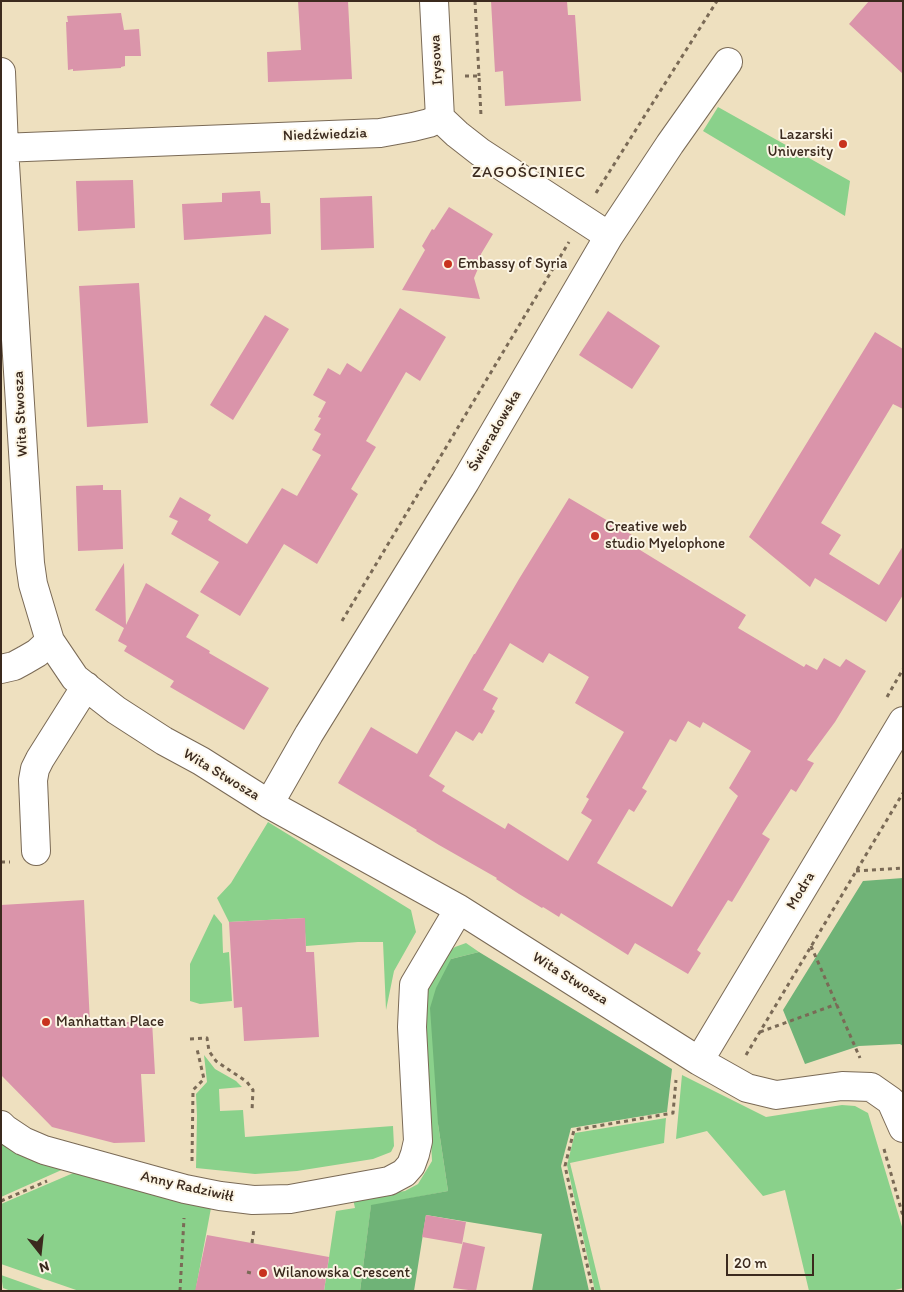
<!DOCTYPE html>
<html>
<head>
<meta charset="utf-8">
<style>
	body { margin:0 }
	#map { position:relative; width:904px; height:1292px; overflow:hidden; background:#eee0bf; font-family:Itim,sans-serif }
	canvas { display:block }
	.frame { position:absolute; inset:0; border:2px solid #3b2a1e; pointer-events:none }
	.north { position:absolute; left:15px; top:1227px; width:50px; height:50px; -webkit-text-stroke:4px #fcf5e5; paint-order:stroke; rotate:164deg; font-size:14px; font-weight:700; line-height:20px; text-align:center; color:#3b2a1e }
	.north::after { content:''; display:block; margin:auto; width:18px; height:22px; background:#3b2a1e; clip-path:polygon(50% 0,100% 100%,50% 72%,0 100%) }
	.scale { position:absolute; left:726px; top:1254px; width:88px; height:22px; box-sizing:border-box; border:2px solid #3b2a1e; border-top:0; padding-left:6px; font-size:15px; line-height:18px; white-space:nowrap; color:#3b2a1e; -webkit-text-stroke:4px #fcf5e5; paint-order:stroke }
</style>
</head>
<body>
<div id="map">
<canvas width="904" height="1292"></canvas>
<div class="frame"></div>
<div class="north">N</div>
<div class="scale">20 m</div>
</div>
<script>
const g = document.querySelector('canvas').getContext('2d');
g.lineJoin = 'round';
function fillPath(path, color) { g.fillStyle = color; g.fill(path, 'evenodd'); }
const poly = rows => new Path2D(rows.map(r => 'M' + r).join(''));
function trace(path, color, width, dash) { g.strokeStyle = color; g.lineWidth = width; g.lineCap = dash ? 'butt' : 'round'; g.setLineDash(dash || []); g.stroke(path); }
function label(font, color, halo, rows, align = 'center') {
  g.font = font + ' Itim,sans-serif'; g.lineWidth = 4; g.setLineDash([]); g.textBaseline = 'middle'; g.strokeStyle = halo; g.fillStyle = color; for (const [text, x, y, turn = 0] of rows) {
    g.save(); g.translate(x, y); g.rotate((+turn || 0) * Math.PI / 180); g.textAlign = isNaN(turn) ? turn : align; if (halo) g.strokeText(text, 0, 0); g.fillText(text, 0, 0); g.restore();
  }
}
const green = poly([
	[718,107,850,181,845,216,703,131],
	[268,822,411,910,416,932,394,971,386,1010,383,942,358,942,306,946,304,918,229,922,217,898,231,883],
	[214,914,222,924,223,953,229,952,232,1001,200,1004,190,1001,190,964],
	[466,943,479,952,451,959,438,1124,448,1191,371,1206,360,1291,324,1291,336,1211,355,1208,353,1199,405,1191,418,1184,432,1161,424,1006,431,978,443,957,455,947],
	[204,1055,215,1069,236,1081,242,1087,219,1089,220,1111,243,1110,245,1137,393,1126,394,1146,391,1152,373,1159,297,1171,255,1174,196,1168,197,1116,196,1094,207,1082],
	[682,1075,766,1117,842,1105,855,1106,868,1113,903,1230,903,1288,891,1291,809,1291,785,1190,763,1196,707,1131,676,1139],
	[666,1118,664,1143,570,1163,601,1291,595,1291,567,1165,575,1133],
	[1,1141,66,1168,1,1197],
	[78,1171,211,1208,196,1288,204,1291,79,1291,1,1264,1,1204],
	[1,1275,46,1291,11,1291,3,1288]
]);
const forest = poly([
	[903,878,903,1046,900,1044,859,1046,805,1064,783,1010,863,881],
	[479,952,672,1069,667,1112,571,1128,561,1166,589,1291,532,1291,542,1234,426,1215,414,1291,360,1291,371,1205,448,1191,438,1124,430,1008,436,988,451,959]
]);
const building = poly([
	[298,1,348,1,352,79,268,82,267,52,301,50],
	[491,1,567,1,568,15,575,15,581,101,505,106,503,71,495,72],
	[869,1,903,1,903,74,849,24],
	[121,13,124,30,139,29,141,56,125,56,125,66,121,67,121,68,73,71,73,69,68,70,66,22,68,22,67,16],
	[133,180,135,228,78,231,76,181],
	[260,191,261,203,270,203,271,234,184,240,182,204,222,202,222,193],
	[372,196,374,248,321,250,320,198],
	[449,207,493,234,481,254,480,264,474,278,480,299,402,290,425,250,422,246,432,229,434,230],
	[139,283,148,423,87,427,79,286],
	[400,308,446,337,420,381,406,372,366,441,376,447,351,489,358,494,317,564,284,544,240,616,200,592,219,562,171,534,178,521,169,517,180,497,211,515,208,520,247,544,282,488,297,496,321,455,312,450,321,434,314,430,321,418,318,417,326,402,313,395,328,368,340,375,347,363,361,372],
	[608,311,660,346,632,389,579,355],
	[265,315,289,329,233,420,210,405],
	[875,332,903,349,903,409,893,404,821,523,841,535,829,554,879,585,903,546,903,595,886,622,815,578,810,587,749,537],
	[103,485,103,490,121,490,123,549,78,551,76,486],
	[569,498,632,535,627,542,746,615,738,628,804,667,806,664,817,670,824,658,840,667,846,659,866,671,835,722,807,760,814,763,796,792,791,789,762,834,770,839,732,902,728,900,697,950,701,953,688,974,635,943,628,955,561,913,559,917,543,907,542,908,519,894,496,879,497,878,439,845,416,831,417,830,338,783,371,727,417,754,474,654,475,654,519,579],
	[510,643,543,663,549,653,589,677,575,703,624,732,586,797,589,799,581,813,592,820,568,861,508,823,505,829,442,791,445,786,429,776,456,731,473,741,479,732,482,734,495,711,492,709,498,698,483,690],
	[688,721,700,728,703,722,751,751,729,788,738,796,672,907,597,863,629,809,634,812,647,791,642,788,670,739,676,742],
	[124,563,126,625,146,583,199,615,186,637,210,651,209,653,269,688,244,730,170,687,174,681,124,651,127,646,118,641,124,628,95,610],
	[84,900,90,1024,152,1021,155,1074,141,1074,145,1142,114,1143,52,1127,1,1075,1,905],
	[305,918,306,952,314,952,319,1037,244,1041,242,1007,234,1008,229,922],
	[426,1215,466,1222,462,1244,422,1237],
	[207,1235,329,1257,324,1291,195,1291],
	[463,1242,485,1247,476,1291,453,1288]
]);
const path = poly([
	[475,1,479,76],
	[465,76,479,76,481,116],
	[596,193,717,1],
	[342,621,569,242],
	[887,697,903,669],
	[1,862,10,862],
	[856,871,903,868],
	[811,946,860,1058],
	[760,1032,837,1004],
	[190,1039,207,1038,209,1051,216,1061,247,1082,253,1090,252,1111],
	[746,1055,903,793],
	[884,1149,903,1216],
	[192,1161,193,1090,204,1079,197,1049],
	[1,1201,47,1181],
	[252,1243,254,1229],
	[247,1272,251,1273],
	[180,1291,184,1218],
	[593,1291,565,1166,574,1130,673,1113,676,1080]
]);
const minor = poly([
	[434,1,440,118],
	[1,72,4,148,30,563,33,584,50,641,75,678,116,710,164,741,201,761,269,804,459,909,699,1061,747,1088,776,1095,842,1086,871,1087,891,1101,903,1128],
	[440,118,457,134,480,152,609,236],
	[1,148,380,133,413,127,429,123,440,118],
	[1,669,14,666,25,660,37,653,50,641],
	[269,804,309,734,465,482,609,236,670,144,728,62],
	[36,851,33,780,35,769,40,759,86,686],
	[699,1061,903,721],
	[1,1125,5,1129,23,1141,44,1150,185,1189,220,1196,253,1200,290,1199,389,1181,404,1173,411,1165,415,1154,418,1141,412,1027,414,985,459,909]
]);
const markers = [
	[843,144,5,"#c8321e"],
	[448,264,5,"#c8321e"],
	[595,536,5,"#c8321e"],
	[46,1022,5,"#c8321e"],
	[263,1273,5,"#c8321e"]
];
const streetNames = [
	["Irysowa",437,60,-93],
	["Niedźwiedzia",325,135,-2],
	["Wita Stwosza",21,414,-93],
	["Świeradowska",495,431,-60],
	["Wita Stwosza",221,775,31],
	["Modra",801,891,-59],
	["Wita Stwosza",570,979,32],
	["Anny Radziwiłł",187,1187,13]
];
const poiNames = [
	["Lazarski",833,135,"right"],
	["University",833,152,"right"],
	["Embassy of Syria",458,264],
	["Creative web",605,527],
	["studio Myelophone",605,544],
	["Manhattan Place",56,1022],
	["Wilanowska Crescent",273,1273]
];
const neighbourhoodNames = [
	["ZAGOŚCINIEC",529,173]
];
fillPath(green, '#8ad18b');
fillPath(forest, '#6fb377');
fillPath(building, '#da94aa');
trace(minor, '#7a6a56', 30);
trace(path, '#7a6a56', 3, [4, 4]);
trace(minor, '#fff', 28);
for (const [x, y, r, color] of markers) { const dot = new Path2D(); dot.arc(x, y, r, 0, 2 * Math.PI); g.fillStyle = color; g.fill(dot); trace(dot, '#fcf5e5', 2); }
label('15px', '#3b2a1e', '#fcf5e5', streetNames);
label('15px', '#3b2a1e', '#fcf5e5', poiNames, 'left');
g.letterSpacing = '1px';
label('16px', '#3b2a1e', '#fcf5e5', neighbourhoodNames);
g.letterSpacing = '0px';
</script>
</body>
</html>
